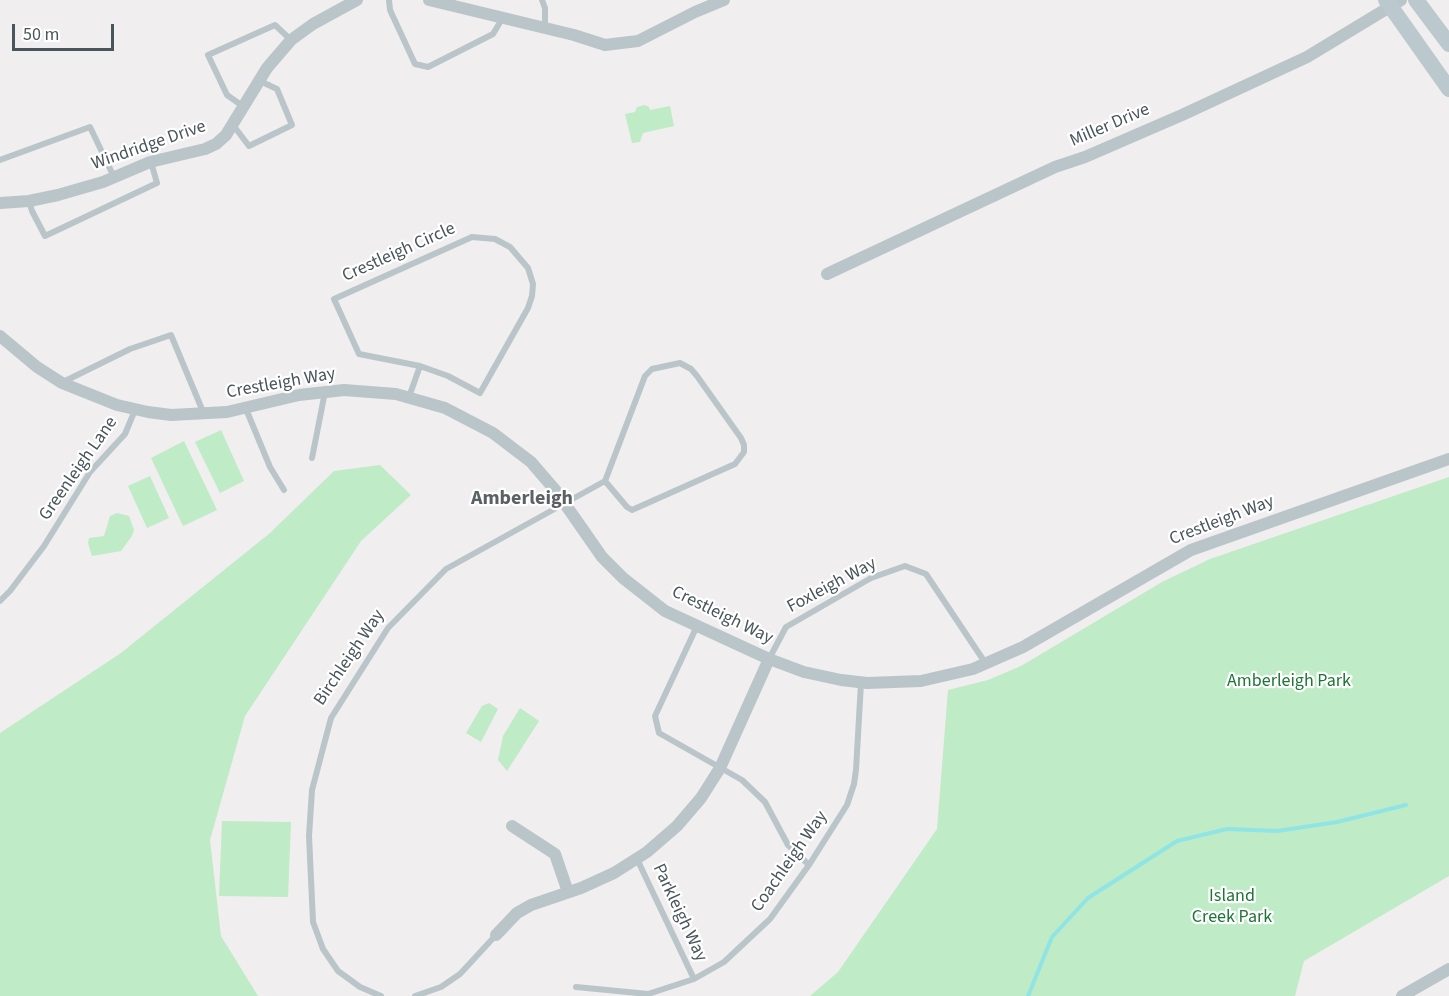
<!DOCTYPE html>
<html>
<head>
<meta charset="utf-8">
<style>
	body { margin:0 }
	#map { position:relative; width:1449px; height:996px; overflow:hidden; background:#f0eeef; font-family:"Source Sans 3",sans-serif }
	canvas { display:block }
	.scale { position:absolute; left:12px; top:24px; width:102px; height:27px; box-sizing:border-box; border:3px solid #48555a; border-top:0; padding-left:8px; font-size:18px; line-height:21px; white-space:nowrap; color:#48555a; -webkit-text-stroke:4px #fff; paint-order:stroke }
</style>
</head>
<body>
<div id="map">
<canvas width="1449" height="996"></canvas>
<div class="scale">50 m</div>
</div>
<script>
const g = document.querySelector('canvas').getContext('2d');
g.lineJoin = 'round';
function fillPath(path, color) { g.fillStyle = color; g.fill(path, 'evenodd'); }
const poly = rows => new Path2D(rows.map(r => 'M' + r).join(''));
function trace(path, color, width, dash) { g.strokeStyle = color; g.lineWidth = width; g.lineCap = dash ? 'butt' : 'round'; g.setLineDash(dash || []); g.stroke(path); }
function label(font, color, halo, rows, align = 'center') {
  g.font = font + ' "Source Sans 3",sans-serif'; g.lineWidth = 4.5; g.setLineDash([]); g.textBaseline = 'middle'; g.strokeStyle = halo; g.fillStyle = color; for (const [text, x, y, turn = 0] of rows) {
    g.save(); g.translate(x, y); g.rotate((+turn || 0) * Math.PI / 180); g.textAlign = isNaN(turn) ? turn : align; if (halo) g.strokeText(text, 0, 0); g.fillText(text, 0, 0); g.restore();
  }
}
const green = poly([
	[645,105,649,107,650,110,670,106,674,126,643,133,640,142,632,143,625,114,635,112,637,107],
	[221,430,244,481,220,493,195,442],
	[184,441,217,510,183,526,151,458],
	[380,465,411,495,361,541,245,716,210,840,221,936,258,996,0,996,0,733,121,653,270,533,334,471],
	[150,476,169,518,147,528,128,486],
	[1449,477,1449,876,1304,961,1295,996,810,996,838,972,937,829,948,690,988,680,1021,666,1162,582,1210,559],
	[117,513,129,516,134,530,132,536,121,551,92,556,88,543,89,538,104,536,110,516],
	[489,703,498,709,481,742,466,733,482,706],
	[520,708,539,721,507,771,498,760,503,736],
	[222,821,291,822,288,897,219,896]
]);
const stream = poly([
	[1028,996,1052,937,1088,898,1177,841,1227,829,1277,831,1337,822,1406,805]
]);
const lane = poly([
	[389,0,390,10,415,64,428,67,493,34,502,19],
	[542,0,545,8,545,28],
	[244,107,227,95,208,55,275,25,291,40],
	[233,125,249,146,292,125,277,89,260,81],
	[0,160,90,127,114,177],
	[29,201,32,211,45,236,157,183,151,162],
	[472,237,495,239,510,247,528,268,533,284,532,296,528,308,480,393,448,376,420,366,359,354,334,299,472,237],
	[680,363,691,369,697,376,741,438,744,445,744,452,735,464,632,510,627,507,605,481,645,376,652,369,680,363],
	[63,382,130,349,171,335,204,414],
	[409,397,420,366],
	[246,409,270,467,284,490],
	[312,458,325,392],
	[0,601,10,591,44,546,90,472,125,434,135,410],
	[697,626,655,716,659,733,742,780,765,802,788,845,809,865],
	[769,659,786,627,871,578,905,566,926,574,986,664],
	[637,859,694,979],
	[576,987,648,994,694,979,724,962,770,919,809,865,847,805,854,784,856,770,861,683],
	[381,996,360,987,338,971,323,949,313,922,309,836,312,790,331,718,388,628,446,569,605,481],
	[415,996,441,987,460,974,496,935]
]);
const street = poly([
	[429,0,574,35,605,45,638,41,695,12,724,0],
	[0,203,29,201,58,195,103,182,150,162,205,149,216,144,226,135,267,68,291,40,313,24,357,0],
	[827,274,1055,167,1085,157,1182,115,1307,57,1401,0],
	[0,336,37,367,62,383,117,405,148,412,171,415,227,412,299,395,344,390,396,394,445,408,493,433,531,462,556,491,602,557,623,578,665,611,769,659,804,672,841,680,867,683,921,681,973,669,1023,647,1191,550,1449,459],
	[512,826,555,854,568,892],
	[496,935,517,913,531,905,581,888,614,873,647,852,677,826,701,798,720,768,769,659],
	[1402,996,1449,969]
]);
const secondary = poly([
	[1386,0,1449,89],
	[1416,0,1449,44]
]);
const streetNames = [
	["Miller Drive",1110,126,-23],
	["Windridge Drive",149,146,-19],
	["Crestleigh Circle",399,253,-24],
	["Crestleigh Way",281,384,-10],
	["Greenleigh Lane",79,469,-55],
	["Crestleigh Way",1222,521,-21],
	["Foxleigh Way",832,586,-28],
	["Crestleigh Way",722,616,26],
	["Birchleigh Way",350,658,-56],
	["Coachleigh Way",790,862,-55],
	["Parkleigh Way",679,913,65]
];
const parkNames = [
	["Amberleigh Park",1289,682],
	["Island",1232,897],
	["Creek Park",1232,918]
];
const neighbourhoodNames = [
	["Amberleigh",522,500]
];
fillPath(green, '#bfebc7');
trace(stream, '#90e5e4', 4);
trace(lane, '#bac5ca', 6);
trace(street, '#bac5ca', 12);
trace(secondary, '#bbc8ce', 16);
label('18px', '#48555a', '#fff', streetNames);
label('18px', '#1e7537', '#fff', parkNames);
label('bold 20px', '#5b6062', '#fff', neighbourhoodNames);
</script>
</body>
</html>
